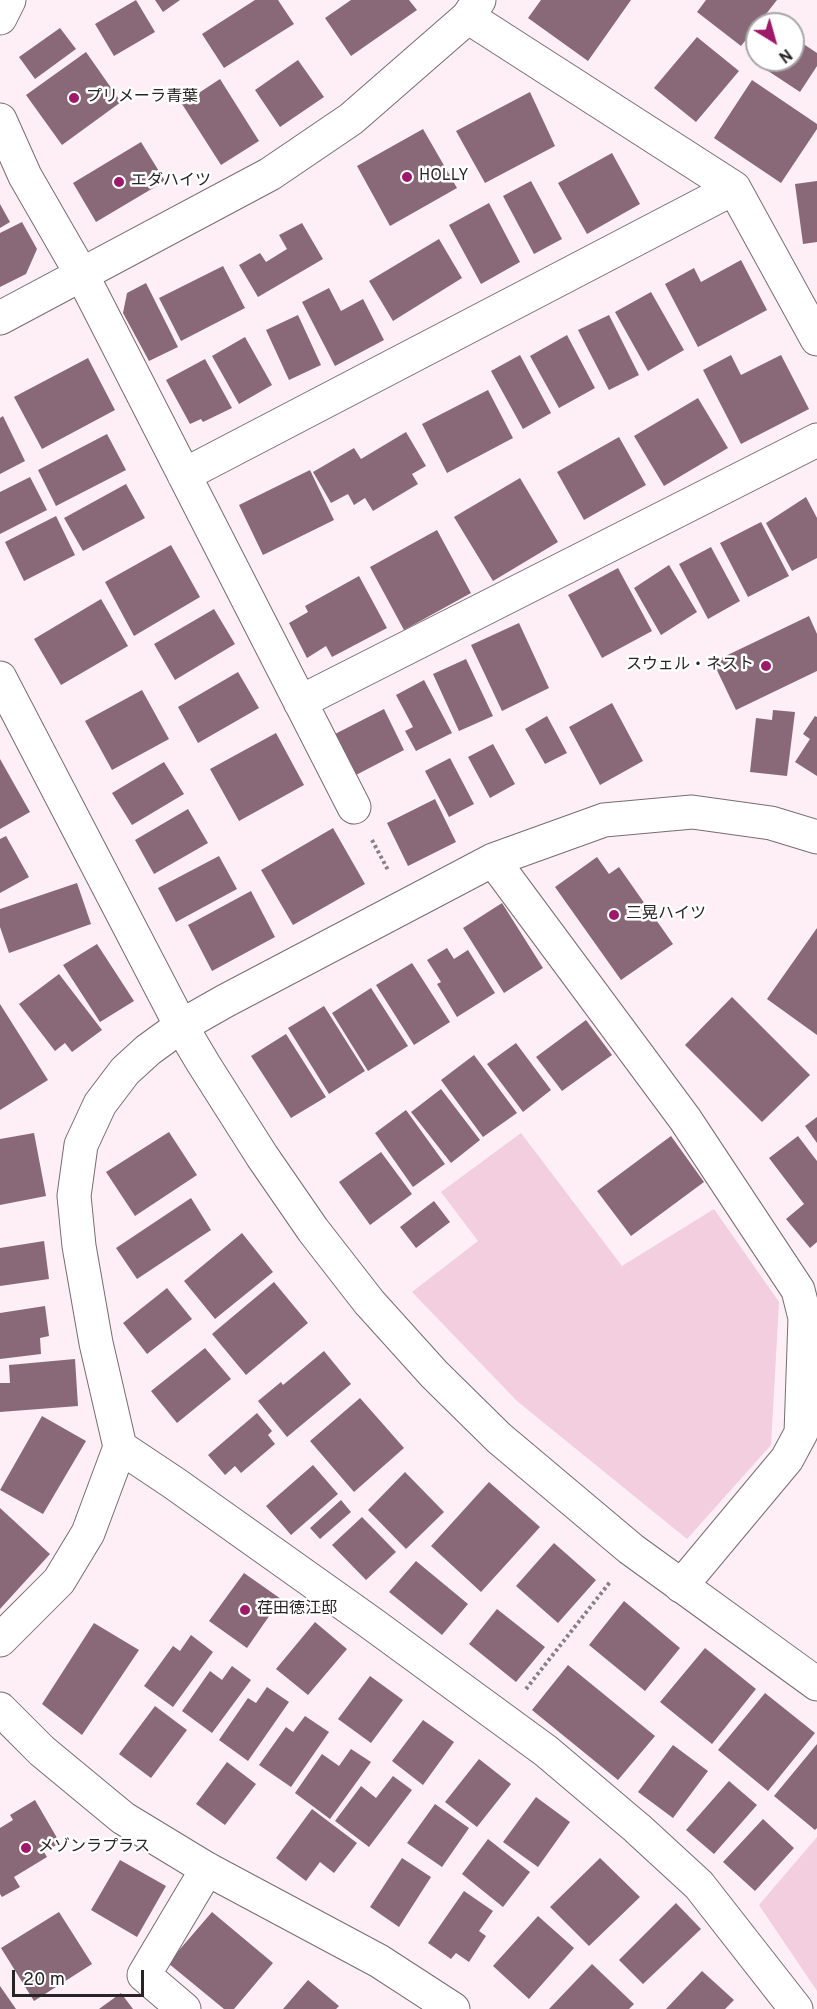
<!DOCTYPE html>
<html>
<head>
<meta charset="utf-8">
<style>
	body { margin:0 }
	#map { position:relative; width:817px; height:2009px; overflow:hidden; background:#fdeff5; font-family:Overpass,sans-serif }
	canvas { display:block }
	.north { position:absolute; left:745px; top:12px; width:60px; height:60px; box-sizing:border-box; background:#fff; border:2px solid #a9a7a8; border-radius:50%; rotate:143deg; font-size:16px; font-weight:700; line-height:24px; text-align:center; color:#282325 }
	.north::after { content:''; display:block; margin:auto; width:21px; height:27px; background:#9e1969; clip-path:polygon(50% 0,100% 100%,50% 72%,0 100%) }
	.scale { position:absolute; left:12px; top:1970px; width:132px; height:27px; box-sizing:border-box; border:3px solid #282325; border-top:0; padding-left:8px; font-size:18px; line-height:21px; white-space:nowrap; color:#282325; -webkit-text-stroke:4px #fff; paint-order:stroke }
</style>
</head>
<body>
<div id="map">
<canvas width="817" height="2009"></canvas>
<div class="north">N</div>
<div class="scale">20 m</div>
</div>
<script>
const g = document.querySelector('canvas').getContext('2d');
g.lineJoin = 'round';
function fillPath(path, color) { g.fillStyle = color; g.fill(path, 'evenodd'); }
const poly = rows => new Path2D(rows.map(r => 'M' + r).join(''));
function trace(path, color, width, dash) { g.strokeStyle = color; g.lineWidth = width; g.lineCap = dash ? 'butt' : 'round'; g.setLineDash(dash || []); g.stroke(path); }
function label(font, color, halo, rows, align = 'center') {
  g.font = font + ' Overpass,"Noto Sans JP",sans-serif'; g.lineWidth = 5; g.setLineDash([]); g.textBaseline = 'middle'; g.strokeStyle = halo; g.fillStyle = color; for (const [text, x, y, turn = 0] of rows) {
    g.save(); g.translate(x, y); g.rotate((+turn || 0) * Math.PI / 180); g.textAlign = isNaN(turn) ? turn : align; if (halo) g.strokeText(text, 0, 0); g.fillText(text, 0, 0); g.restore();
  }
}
const green = poly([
	[521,1133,622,1266,714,1209,779,1302,771,1445,687,1539,517,1401,412,1292,478,1241,441,1192],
	[817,1837,817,1991,759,1905]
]);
const building = poly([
	[136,0,155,32,114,56,95,24],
	[155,0,180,0,163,12],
	[255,0,278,0,294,24,224,68,202,34],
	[351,0,409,0,417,10,351,56,325,18],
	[541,0,631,0,588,61,528,18],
	[706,0,777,0,741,46,697,12],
	[60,28,76,49,35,79,19,57],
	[697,37,739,71,696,122,654,88],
	[793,37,817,53,817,66,800,92,756,63,758,60,793,60],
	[86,52,121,102,62,145,26,95],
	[298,60,324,97,280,127,255,90],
	[220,79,259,141,221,165,182,104],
	[752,80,817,124,817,129,781,183,714,138],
	[530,92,555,146,485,183,456,131],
	[423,129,457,188,390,226,357,166],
	[141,142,165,181,96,222,73,183],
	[612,153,640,204,587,234,558,183],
	[531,181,562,239,534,254,503,196],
	[817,181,817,242,803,244,795,184],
	[489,203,520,262,481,284,449,225],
	[0,204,10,222,0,228],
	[22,222,37,249,26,274,0,287,0,233],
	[302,223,323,259,258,297,239,265,260,253,266,262,287,249,279,235],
	[439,239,462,278,393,321,369,281],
	[741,260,767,310,698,347,665,284,694,268,701,282],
	[223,266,245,308,181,341,159,298],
	[146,283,178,347,149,361,123,313,127,293],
	[329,288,341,311,363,299,384,340,335,366,302,302],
	[651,292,684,350,648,371,615,312],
	[298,315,321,365,289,380,266,330],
	[609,315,639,375,609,390,578,330],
	[567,335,595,388,559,408,530,356],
	[245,337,272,385,239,404,212,356],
	[520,355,551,413,523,429,491,371],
	[731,355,741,375,781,355,809,409,741,444,703,370],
	[88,358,115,410,42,449,14,397],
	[205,359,232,408,203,422,201,419,190,424,166,380],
	[488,390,513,438,447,473,422,424],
	[698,398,728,448,664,486,634,436],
	[3,416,25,461,0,474,0,418],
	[406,432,426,466,412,474,418,484,373,511,365,498,354,505,348,494,331,503,313,472,354,448,361,459],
	[107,434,126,470,56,506,38,470],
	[619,437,646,485,584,520,557,472],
	[310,470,334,520,263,555,239,505],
	[30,477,47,510,0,534,0,492],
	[520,478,558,542,493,581,454,517],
	[126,484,145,518,83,551,64,518],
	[806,497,817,518,817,558,792,571,766,523],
	[56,516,75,555,24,581,5,542],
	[761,522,789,576,748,597,720,543],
	[437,530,471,593,404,630,370,567],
	[171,545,200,597,134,636,105,582],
	[711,547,740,601,708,619,679,564],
	[669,565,697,612,661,635,634,588],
	[618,568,652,631,602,658,568,595],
	[359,576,387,628,332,657,326,646,307,658,289,623,308,612,305,606],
	[101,599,128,646,61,685,34,639],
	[214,609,235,644,175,680,154,644],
	[809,616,817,634,817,671,736,710,713,662],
	[519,623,549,688,502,711,471,645],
	[466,659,493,716,459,731,433,674],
	[238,672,259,708,198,743,178,707],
	[424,680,452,733,416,751,405,731,413,727,396,695],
	[142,690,169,739,112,770,85,721],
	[612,703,643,761,600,785,569,727],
	[384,709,404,750,356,775,335,734],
	[773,710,795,712,787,776,750,772,756,718,772,720],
	[547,716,567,753,545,764,525,729],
	[815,716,817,717,817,776,795,762,810,739,803,734],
	[276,733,304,785,239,821,210,769],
	[493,744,515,784,490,798,468,757],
	[450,758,474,804,449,817,425,771],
	[0,759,30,812,0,829],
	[164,762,184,794,132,825,112,793],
	[435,799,456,842,408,866,387,823],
	[188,809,208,843,154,874,135,840],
	[333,828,365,884,293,925,261,870],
	[6,836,29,877,0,893,0,839],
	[219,856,237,889,176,922,158,888],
	[597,857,609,874,619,867,673,944,621,980,555,887],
	[77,883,91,924,9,953,0,927,0,909],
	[251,891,275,937,212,971,188,925],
	[502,903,543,968,504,993,463,928],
	[817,928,817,1035,767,999],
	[97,944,134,1001,100,1022,63,965],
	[447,948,454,959,468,950,495,993,457,1017,437,984,441,982,427,960],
	[412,963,450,1022,414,1045,376,985],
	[59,974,102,1030,72,1052,65,1043,55,1051,19,1004],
	[371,988,408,1046,368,1071,332,1013],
	[732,997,810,1075,762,1122,685,1045],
	[0,1004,48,1080,0,1110],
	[324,1006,365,1071,329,1094,288,1028],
	[586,1020,612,1055,562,1091,536,1057],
	[286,1034,326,1097,291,1118,251,1056],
	[516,1043,551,1090,523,1112,487,1064],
	[474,1055,517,1113,483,1137,441,1080],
	[441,1089,480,1140,451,1163,411,1112],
	[406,1110,445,1164,413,1187,375,1133],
	[817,1117,817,1143,805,1126],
	[169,1132,197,1175,135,1216,106,1172],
	[34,1133,46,1196,0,1205,0,1139],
	[671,1136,704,1182,631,1236,597,1191],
	[798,1136,817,1161,817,1242,810,1248,786,1219,804,1204,769,1158],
	[381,1152,412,1194,370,1225,339,1182],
	[191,1198,211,1230,137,1279,116,1248],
	[434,1201,450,1222,416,1248,400,1227],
	[242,1233,273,1272,215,1319,184,1281],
	[44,1241,49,1279,0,1286,0,1248],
	[274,1282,308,1323,246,1375,212,1334],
	[167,1288,192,1319,147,1354,123,1323],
	[45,1306,49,1336,40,1338,41,1354,0,1359,0,1313],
	[205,1348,231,1379,177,1423,151,1391],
	[324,1351,351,1384,287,1437,258,1401,281,1382,283,1385],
	[75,1359,78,1406,0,1412,0,1383,10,1383,9,1365],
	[360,1398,404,1448,354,1492,310,1441],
	[257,1413,272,1431,268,1435,275,1444,241,1473,235,1466,225,1475,208,1455],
	[42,1416,86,1441,43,1514,0,1490],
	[313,1465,338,1494,291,1535,266,1506],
	[405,1472,444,1512,406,1549,368,1510],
	[489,1482,540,1527,481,1592,431,1546],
	[341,1500,351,1512,320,1539,310,1528],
	[0,1508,50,1554,0,1609],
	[362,1517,396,1552,366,1580,332,1545],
	[554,1543,596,1580,558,1623,516,1586],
	[416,1561,468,1604,442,1635,389,1592],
	[244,1573,281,1599,247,1648,209,1621],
	[624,1601,680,1648,645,1691,589,1645],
	[497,1609,545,1647,516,1682,469,1644],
	[315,1622,347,1649,308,1695,276,1669],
	[94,1623,139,1650,82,1735,42,1704],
	[191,1635,213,1652,173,1707,144,1686,173,1646,180,1651],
	[705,1648,756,1689,712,1744,660,1702],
	[568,1665,655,1736,618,1780,532,1710],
	[232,1666,251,1680,212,1733,182,1711,210,1671,222,1680],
	[370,1676,403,1700,371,1743,338,1719],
	[267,1687,289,1702,248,1761,219,1740,248,1698,256,1703],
	[765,1693,815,1733,768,1791,718,1750],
	[155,1706,187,1730,151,1778,119,1754],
	[305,1716,329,1732,291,1787,259,1765,286,1727,293,1732],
	[423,1720,454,1742,423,1785,392,1761],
	[817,1744,817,1828,815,1830,774,1796],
	[673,1745,708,1771,673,1818,638,1792],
	[351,1749,371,1762,330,1819,295,1793,322,1754,339,1766],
	[479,1759,511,1784,477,1827,445,1802],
	[227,1762,256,1784,225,1825,196,1804],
	[393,1776,412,1790,369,1847,335,1821,361,1786,376,1798],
	[729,1781,757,1805,714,1854,686,1830],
	[536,1797,570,1822,538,1867,503,1842],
	[35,1800,60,1843,44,1852,47,1857,14,1877,20,1887,2,1897,0,1894,0,1828,13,1820,10,1815],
	[435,1804,469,1828,442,1867,407,1843],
	[312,1809,357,1843,334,1873,320,1862,306,1881,276,1858],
	[763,1819,794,1848,755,1891,723,1862],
	[488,1839,530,1872,503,1907,462,1874],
	[402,1858,431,1877,399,1927,370,1907],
	[600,1858,640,1897,589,1946,550,1907],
	[120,1860,166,1886,137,1937,91,1910],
	[464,1891,493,1911,479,1931,486,1936,469,1962,456,1953,451,1959,428,1943],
	[676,1903,701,1929,643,1984,619,1960],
	[59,1912,92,1964,34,2001,1,1948],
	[212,1912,273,1963,234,2009,224,2009,168,1963],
	[538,1916,574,1948,529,1999,493,1966],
	[592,1964,634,2004,629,2009,549,2009],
	[702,1971,734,2000,725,2009,666,2009],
	[308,1980,339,2006,336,2009,283,2009],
	[0,1986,16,2009,0,2009],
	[121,1993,133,2009,99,2009]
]);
const path = poly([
	[372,840,388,870],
	[526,1689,610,1582]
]);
const street = poly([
	[468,17,734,188,817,339],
	[0,18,9,0],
	[0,120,25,176,82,275,354,807],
	[184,475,734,188],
	[300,702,817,440],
	[493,860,685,1119,798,1290,805,1318,801,1433,787,1459,681,1586],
	[120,1447,174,1483,371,1623,546,1751,637,1828,699,1885,796,2009],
	[0,1640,59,1581,88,1533,120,1447,96,1343,79,1246,74,1196,81,1145,100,1104,125,1071,148,1050,181,1026,225,1001,493,860,604,820,692,812,771,823,817,837],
	[184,2009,144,1975,207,1869]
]);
const secondary = poly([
	[0,318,270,174,351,119,468,17,479,0],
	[0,678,181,1026,203,1063,262,1156,313,1230,369,1302,434,1374,499,1438,631,1549,817,1684],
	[0,1709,42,1751,123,1818,207,1869,379,1961,453,2009]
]);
const markers = [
	[74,98,6,"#9e1969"],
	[407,177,6,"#9e1969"],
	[119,182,6,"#9e1969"],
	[766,666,6,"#9e1969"],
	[614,915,6,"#9e1969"],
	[245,1610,6,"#9e1969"],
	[26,1848,6,"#9e1969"]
];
const poiNames = [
	["プリメーラ青葉",86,98],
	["HOLLY",419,177],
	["エダハイツ",131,182],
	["スウェル・ネスト",754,666,"right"],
	["三晃ハイツ",626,915],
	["荏田徳江邸",257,1610],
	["メゾンラプラス",38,1848]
];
fillPath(green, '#f2cede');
fillPath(building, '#896977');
trace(street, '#786c71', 35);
trace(secondary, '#786c71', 35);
trace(path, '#898084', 4, [3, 3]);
trace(street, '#fff', 33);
trace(secondary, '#fff', 33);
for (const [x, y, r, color] of markers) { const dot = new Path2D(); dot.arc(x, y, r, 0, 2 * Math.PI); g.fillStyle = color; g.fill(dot); trace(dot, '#fff', 2); }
label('16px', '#282325', '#fff', poiNames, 'left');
</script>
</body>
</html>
